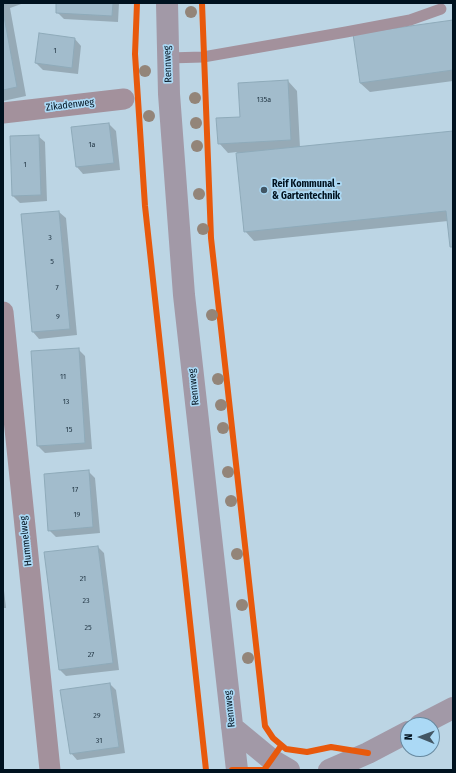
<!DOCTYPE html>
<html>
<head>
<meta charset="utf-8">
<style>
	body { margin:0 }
	#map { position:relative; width:456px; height:773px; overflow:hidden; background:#bcd5e4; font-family:"Fira Sans Condensed",sans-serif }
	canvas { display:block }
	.frame { position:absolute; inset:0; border:4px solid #00121f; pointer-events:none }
	.north { position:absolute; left:400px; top:717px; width:40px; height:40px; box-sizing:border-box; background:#abd9f5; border:1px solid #67899f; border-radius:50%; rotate:271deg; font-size:11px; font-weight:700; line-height:16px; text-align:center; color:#00121f }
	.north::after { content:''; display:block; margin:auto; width:14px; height:18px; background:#425664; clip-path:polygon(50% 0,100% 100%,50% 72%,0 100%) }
</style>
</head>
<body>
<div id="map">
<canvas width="456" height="773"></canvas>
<div class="frame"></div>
<div class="north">N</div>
</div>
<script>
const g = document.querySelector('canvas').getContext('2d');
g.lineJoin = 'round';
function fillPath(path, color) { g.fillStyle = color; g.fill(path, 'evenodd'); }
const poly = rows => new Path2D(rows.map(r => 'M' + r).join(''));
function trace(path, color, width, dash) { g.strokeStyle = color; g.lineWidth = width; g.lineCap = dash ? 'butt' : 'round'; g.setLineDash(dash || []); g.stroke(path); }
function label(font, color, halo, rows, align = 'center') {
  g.font = font + ' "Fira Sans Condensed",sans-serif'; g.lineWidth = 3.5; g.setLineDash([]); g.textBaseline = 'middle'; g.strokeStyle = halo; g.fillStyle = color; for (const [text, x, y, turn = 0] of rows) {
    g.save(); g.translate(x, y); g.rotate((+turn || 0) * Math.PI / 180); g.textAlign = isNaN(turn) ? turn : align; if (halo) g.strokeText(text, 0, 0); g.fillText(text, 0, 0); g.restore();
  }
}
const shadow = poly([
	[3,3,24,3,10,8,26,96,3,101],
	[57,3,119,3,118,22,64,19,57,12],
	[453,21,453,81,370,92,360,83],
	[75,39,81,46,78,74,43,70,36,63],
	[288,81,297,91,300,148,453,132,453,249,451,246,448,221,254,241,245,231,237,152,228,153,219,143,241,118],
	[109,124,116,131,120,170,83,174,77,167],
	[38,136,45,142,47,201,20,203,13,196],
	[59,212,66,218,77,335,39,339,33,332],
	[78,349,85,356,92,449,45,453,38,446],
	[88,471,95,478,100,533,56,537,49,530],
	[98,547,104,553,119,670,66,676,60,670],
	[3,582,6,608,3,608],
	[110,684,116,690,125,753,77,760,71,753]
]);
const building = poly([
	[56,3,113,3,112,16,56,13,56,3],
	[3,11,17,87,3,90,3,11],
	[453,20,453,70,360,83,353,34,453,20],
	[39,33,75,38,72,68,35,63,39,33],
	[288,80,291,140,218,144,216,118,240,117,238,83,288,80],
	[109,123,114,163,76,167,71,127,109,123],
	[453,131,453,247,450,247,446,211,244,232,236,153,453,131],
	[39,135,41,195,12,196,10,136,39,135],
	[59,211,70,329,32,332,21,214,59,211],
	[79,348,85,443,37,446,31,351,79,348],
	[89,470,93,527,48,531,44,474,89,470],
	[98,546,113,663,59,670,44,552,98,546],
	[110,683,119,747,70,754,60,690,110,683]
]);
const lane = poly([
	[168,58,203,57,346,32,410,20,441,9]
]);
const street = poly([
	[3,113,124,99],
	[3,312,50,770]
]);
const secondary = poly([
	[167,3,169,94,184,295,237,770],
	[420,725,453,708],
	[232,727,272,760,289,770],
	[329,770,368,753,408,732]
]);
const cycleway = poly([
	[137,3,135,54,145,206,206,770],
	[202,3,211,238,265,726,273,738,286,749,307,752,331,747,368,753],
	[232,770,264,770,281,746]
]);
const trees = [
	[191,12],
	[145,71],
	[195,98],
	[149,116],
	[196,123],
	[197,146],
	[199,194],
	[203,229],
	[212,315],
	[218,379],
	[221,405],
	[223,428],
	[228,472],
	[231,501],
	[237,554],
	[242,605],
	[248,658]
];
const markers = [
	[264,190,4,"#425664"]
];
const numberNames = [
	["1",55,51],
	["135a",264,100],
	["1a",92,145],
	["1",25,165],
	["3",50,238],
	["5",52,262],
	["7",57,288],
	["9",58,317],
	["11",63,377],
	["13",66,402],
	["15",69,430],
	["17",75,490],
	["19",77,515],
	["21",83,579],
	["23",86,601],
	["25",88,628],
	["27",91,655],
	["29",97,716],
	["31",99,741]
];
const streetNames = [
	["Rennweg",168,64,-92],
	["Zikadenweg",70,105,-7],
	["Rennweg",194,387,-96],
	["Hummelweg",26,541,-96],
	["Rennweg",230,709,-96]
];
const poiNames = [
	["Reif Kommunal -",272,184],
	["& Gartentechnik",272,196]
];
fillPath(shadow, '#0003');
fillPath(building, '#a2bccc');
trace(building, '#8eaab9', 1);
trace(lane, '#a3919c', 11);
trace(street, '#a3919c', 21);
trace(secondary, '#a299a7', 22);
trace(cycleway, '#e8590c', 6);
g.fillStyle = '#938579';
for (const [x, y] of trees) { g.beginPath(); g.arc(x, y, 6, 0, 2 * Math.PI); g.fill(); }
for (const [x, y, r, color] of markers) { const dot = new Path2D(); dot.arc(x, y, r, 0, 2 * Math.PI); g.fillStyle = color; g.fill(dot); trace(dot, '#abd9f5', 1.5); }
label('8px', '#283c4a', null, numberNames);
label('10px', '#00121f', '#abd9f5', streetNames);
label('bold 10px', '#00121f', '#abd9f5', poiNames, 'left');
</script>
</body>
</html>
